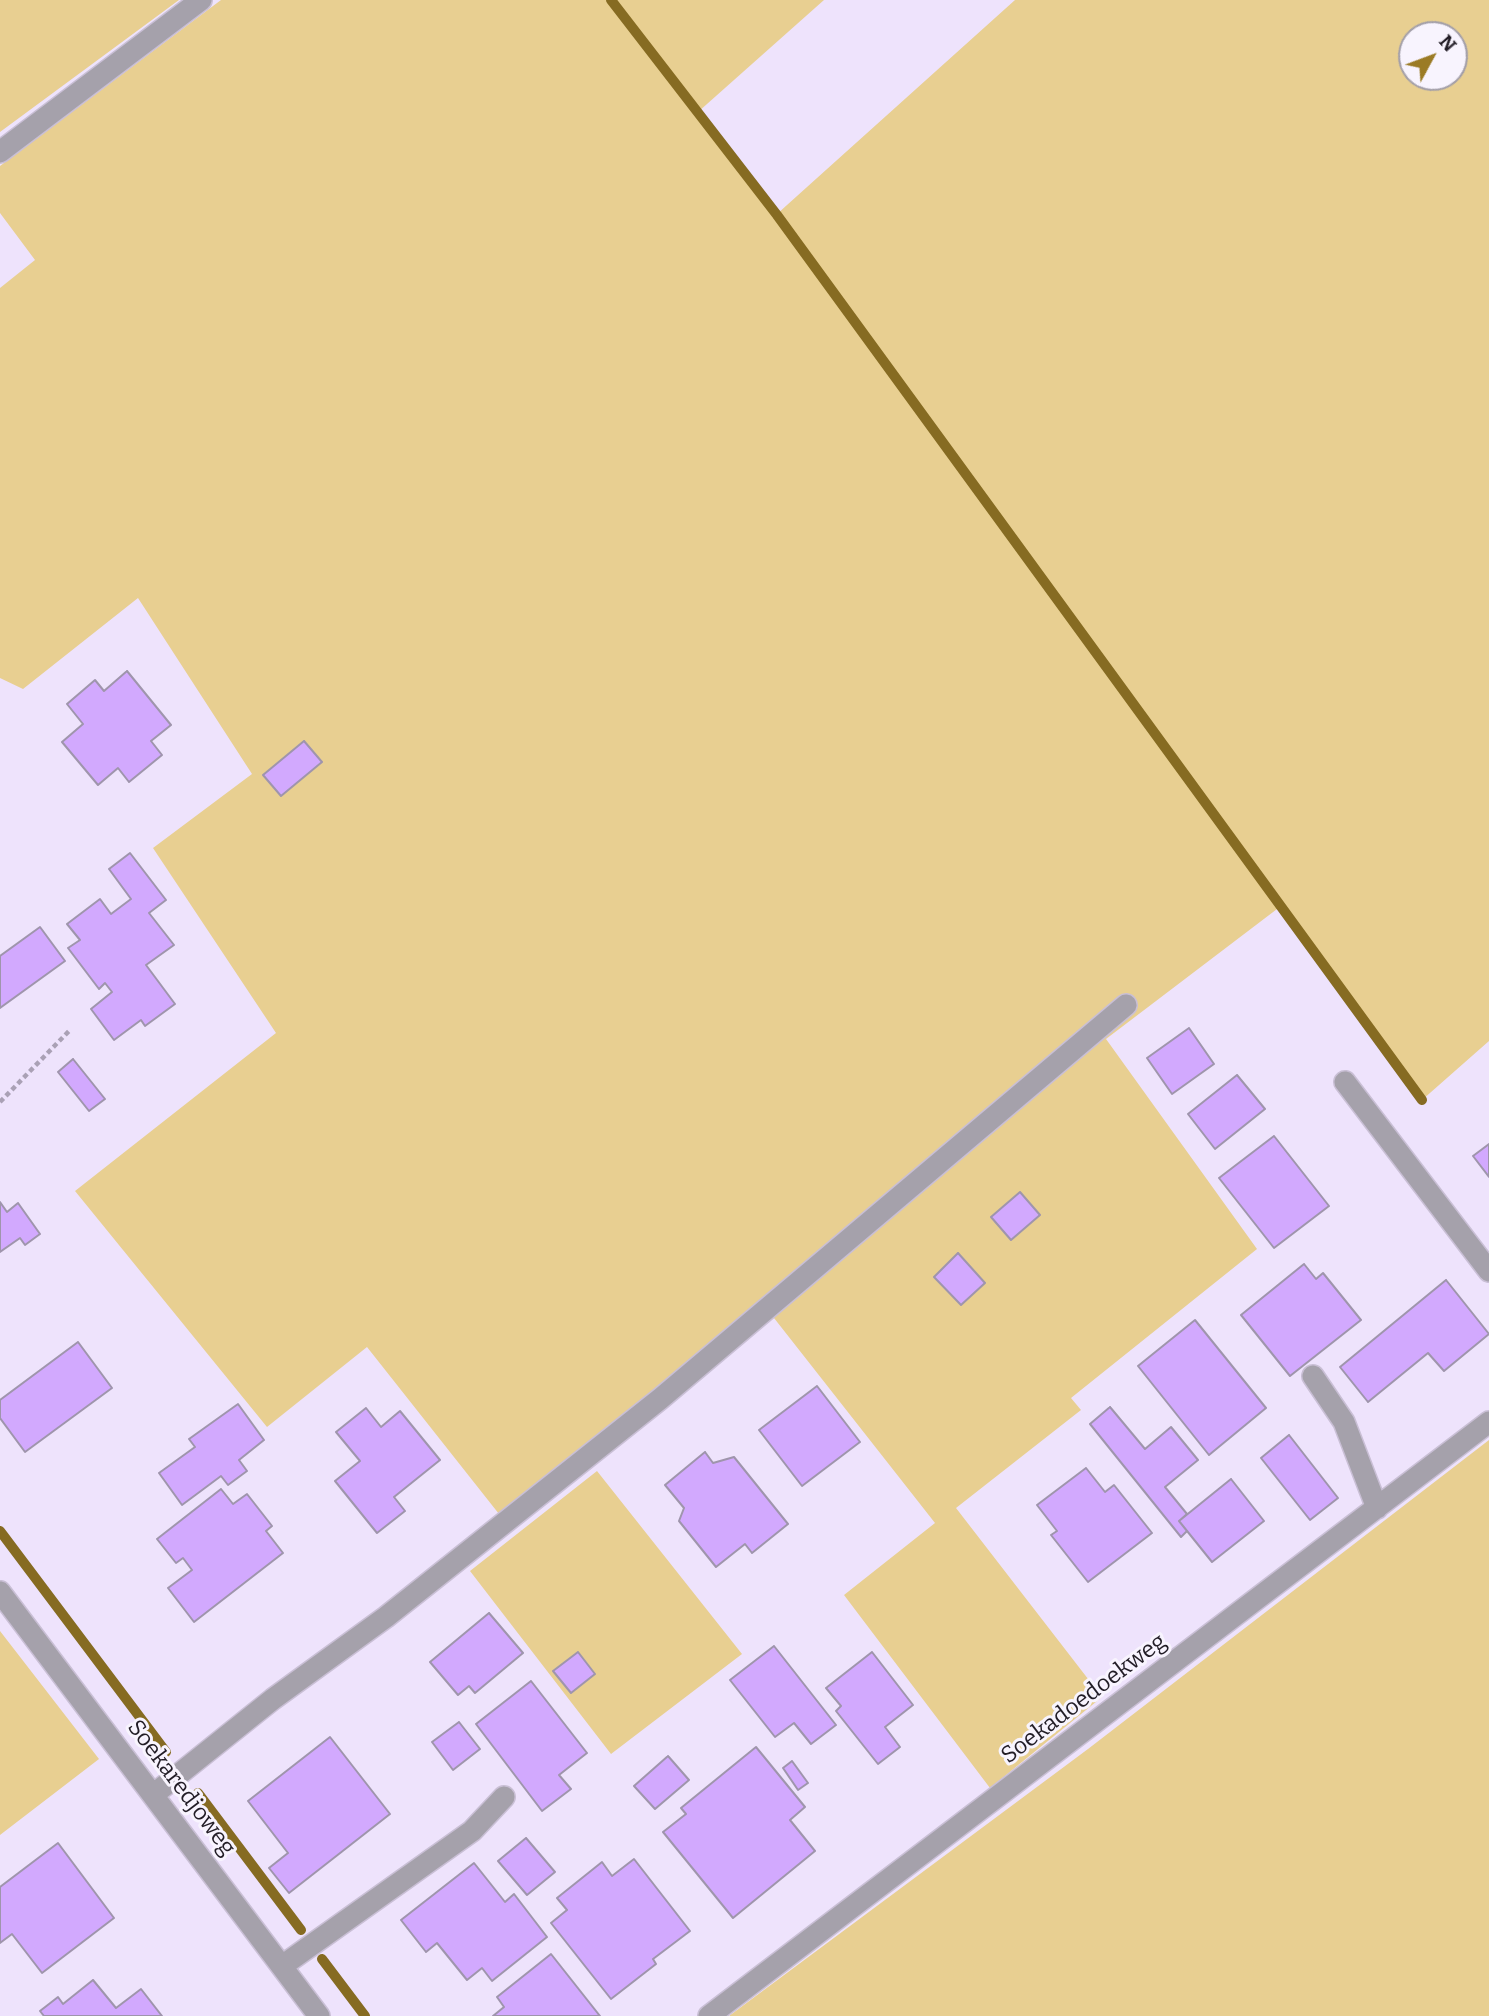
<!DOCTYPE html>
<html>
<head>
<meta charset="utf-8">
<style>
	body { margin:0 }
	#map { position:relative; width:1489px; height:2016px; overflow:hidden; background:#eee3fc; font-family:Bitter,serif }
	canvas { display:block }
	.north { position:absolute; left:1398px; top:21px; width:70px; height:70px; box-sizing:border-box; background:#f8f4fe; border:2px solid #a29ea8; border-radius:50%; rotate:49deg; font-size:19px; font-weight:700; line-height:28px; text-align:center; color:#221d26 }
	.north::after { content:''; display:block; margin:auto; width:24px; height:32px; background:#9b7b25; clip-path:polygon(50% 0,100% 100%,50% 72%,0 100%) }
</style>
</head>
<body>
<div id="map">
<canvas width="1489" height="2016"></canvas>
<div class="north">N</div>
</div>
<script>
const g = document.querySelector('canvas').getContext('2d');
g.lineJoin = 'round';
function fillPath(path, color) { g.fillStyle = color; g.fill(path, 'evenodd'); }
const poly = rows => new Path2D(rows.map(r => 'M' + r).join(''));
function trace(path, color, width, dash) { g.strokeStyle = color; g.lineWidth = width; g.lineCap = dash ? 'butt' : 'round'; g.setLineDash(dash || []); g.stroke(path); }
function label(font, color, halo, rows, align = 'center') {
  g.font = font + ' Bitter,serif'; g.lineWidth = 6; g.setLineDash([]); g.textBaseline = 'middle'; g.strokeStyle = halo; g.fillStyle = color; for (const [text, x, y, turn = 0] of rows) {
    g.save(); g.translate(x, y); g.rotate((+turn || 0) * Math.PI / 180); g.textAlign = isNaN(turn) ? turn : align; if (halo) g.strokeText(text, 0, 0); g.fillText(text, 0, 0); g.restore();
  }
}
const green = poly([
	[0,0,179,0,0,132],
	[221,0,824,0,698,112,777,214,1015,0,1489,0,1489,1041,1422,1100,1281,906,1106,1039,1257,1249,1071,1398,1081,1410,956,1508,1102,1697,990,1788,844,1595,935,1523,763,1304,499,1514,367,1347,267,1427,75,1191,276,1033,153,848,252,774,138,598,23,689,0,678,0,288,35,260,0,213,0,166],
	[1412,35,1454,35,1454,77,1412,77],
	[1489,1440,1489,2016,729,2016,1088,1749],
	[597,1471,742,1654,611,1754,470,1571],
	[0,1631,99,1759,0,1835]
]);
const stream = poly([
	[611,0,777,215,1422,1100],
	[0,1531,166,1752],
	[198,1793,301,1930],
	[322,1959,365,2016]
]);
const building = poly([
	[127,671,171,725,151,741,162,755,129,782,118,768,98,785,62,742,83,724,67,704,95,680,104,691,127,671],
	[304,741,322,762,281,796,263,775,304,741],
	[130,853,166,900,149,913,174,945,146,965,175,1004,145,1026,141,1020,114,1040,91,1009,112,992,105,983,99,989,68,948,80,940,67,924,100,899,111,914,131,899,109,869,130,853],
	[40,927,65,961,0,1008,0,956,40,927],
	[1189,1028,1214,1064,1172,1094,1147,1058,1189,1028],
	[73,1059,105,1099,89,1111,58,1072,73,1059],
	[1237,1075,1265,1109,1215,1149,1188,1114,1237,1075],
	[1274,1136,1329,1206,1274,1248,1219,1178,1274,1136],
	[1489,1144,1489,1177,1473,1156,1489,1144],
	[1020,1192,1040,1215,1011,1240,991,1217,1020,1192],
	[0,1202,7,1212,18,1203,40,1234,25,1245,20,1238,0,1252,0,1202],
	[958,1253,985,1283,961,1305,934,1277,958,1253],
	[1304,1264,1316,1279,1323,1273,1361,1320,1290,1376,1241,1315,1304,1264],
	[1446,1280,1489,1334,1444,1371,1428,1353,1368,1402,1340,1367,1446,1280],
	[1195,1320,1266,1408,1209,1455,1138,1366,1195,1320],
	[78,1342,112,1388,25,1452,0,1418,0,1400,78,1342],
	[817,1386,860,1442,802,1486,759,1430,817,1386],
	[238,1404,264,1440,239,1460,247,1471,228,1485,221,1476,182,1505,159,1473,195,1447,189,1439,238,1404],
	[1110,1407,1145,1449,1171,1427,1198,1460,1165,1487,1187,1514,1179,1521,1187,1531,1181,1537,1090,1424,1110,1407],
	[366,1408,381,1427,400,1411,440,1460,394,1497,405,1511,377,1533,335,1481,360,1461,336,1432,366,1408],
	[1289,1435,1338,1498,1310,1520,1261,1458,1289,1435],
	[705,1452,713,1463,734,1457,788,1524,752,1553,745,1544,716,1567,679,1521,684,1508,665,1485,705,1452],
	[1086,1468,1105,1492,1114,1485,1152,1533,1088,1582,1051,1535,1057,1531,1037,1505,1086,1468],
	[1231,1479,1264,1521,1212,1562,1179,1521,1231,1479],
	[221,1489,233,1504,247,1494,272,1526,266,1531,283,1553,194,1622,168,1588,192,1570,183,1558,176,1563,157,1539,221,1489],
	[489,1613,523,1653,475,1693,469,1686,458,1695,430,1662,489,1613],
	[774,1646,836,1725,811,1744,794,1723,775,1737,730,1680,774,1646],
	[578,1652,595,1674,571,1693,553,1671,578,1652],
	[872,1652,913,1705,885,1727,900,1747,878,1764,836,1711,841,1706,826,1688,872,1652],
	[531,1681,587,1753,559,1775,571,1789,542,1811,476,1724,531,1681],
	[459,1722,480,1749,453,1770,432,1742,459,1722],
	[330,1737,390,1814,289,1893,269,1868,288,1853,248,1801,330,1737],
	[756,1747,805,1807,790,1820,815,1851,733,1918,663,1832,686,1814,681,1808,756,1747],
	[668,1756,689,1780,655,1809,634,1786,668,1756],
	[792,1761,808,1783,798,1790,783,1768,792,1761],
	[526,1838,555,1872,527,1895,498,1861,526,1838],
	[58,1843,114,1918,42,1973,12,1934,0,1943,0,1887,58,1843],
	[634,1859,690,1931,653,1959,656,1964,611,1999,551,1923,567,1910,557,1898,602,1862,612,1876,634,1859],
	[474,1863,505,1902,514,1894,547,1937,492,1981,482,1968,467,1980,437,1943,426,1952,401,1920,474,1863],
	[551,1954,600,2016,493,2016,504,2007,497,1997,551,1954],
	[93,1980,116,2008,141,1989,162,2016,44,2016,40,2011,58,1997,63,2004,93,1980]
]);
const path = poly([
	[0,1102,69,1031]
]);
const minor = poly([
	[0,152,201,0],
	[1345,1082,1489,1271],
	[1313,1376,1344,1422,1377,1508],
	[0,1592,319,2016],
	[153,1795,273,1699,386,1617,660,1399,1126,1005],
	[282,1966,472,1831,504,1797],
	[709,2016,1489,1422]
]);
const streetNames = [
	["Soekadoedoekweg",1084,1699,-37],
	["Soekaredjoweg",181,1788,53]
];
fillPath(green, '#e8cf91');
trace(stream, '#866b22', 10);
fillPath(building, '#d2a9fe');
trace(building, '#9f95ac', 2);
trace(minor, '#c9bfd5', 24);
trace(path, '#aaa1b5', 4.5, [5, 3.5]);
trace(minor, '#a5a1ab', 21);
label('23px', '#221d26', '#f8f4fe', streetNames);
</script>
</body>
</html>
